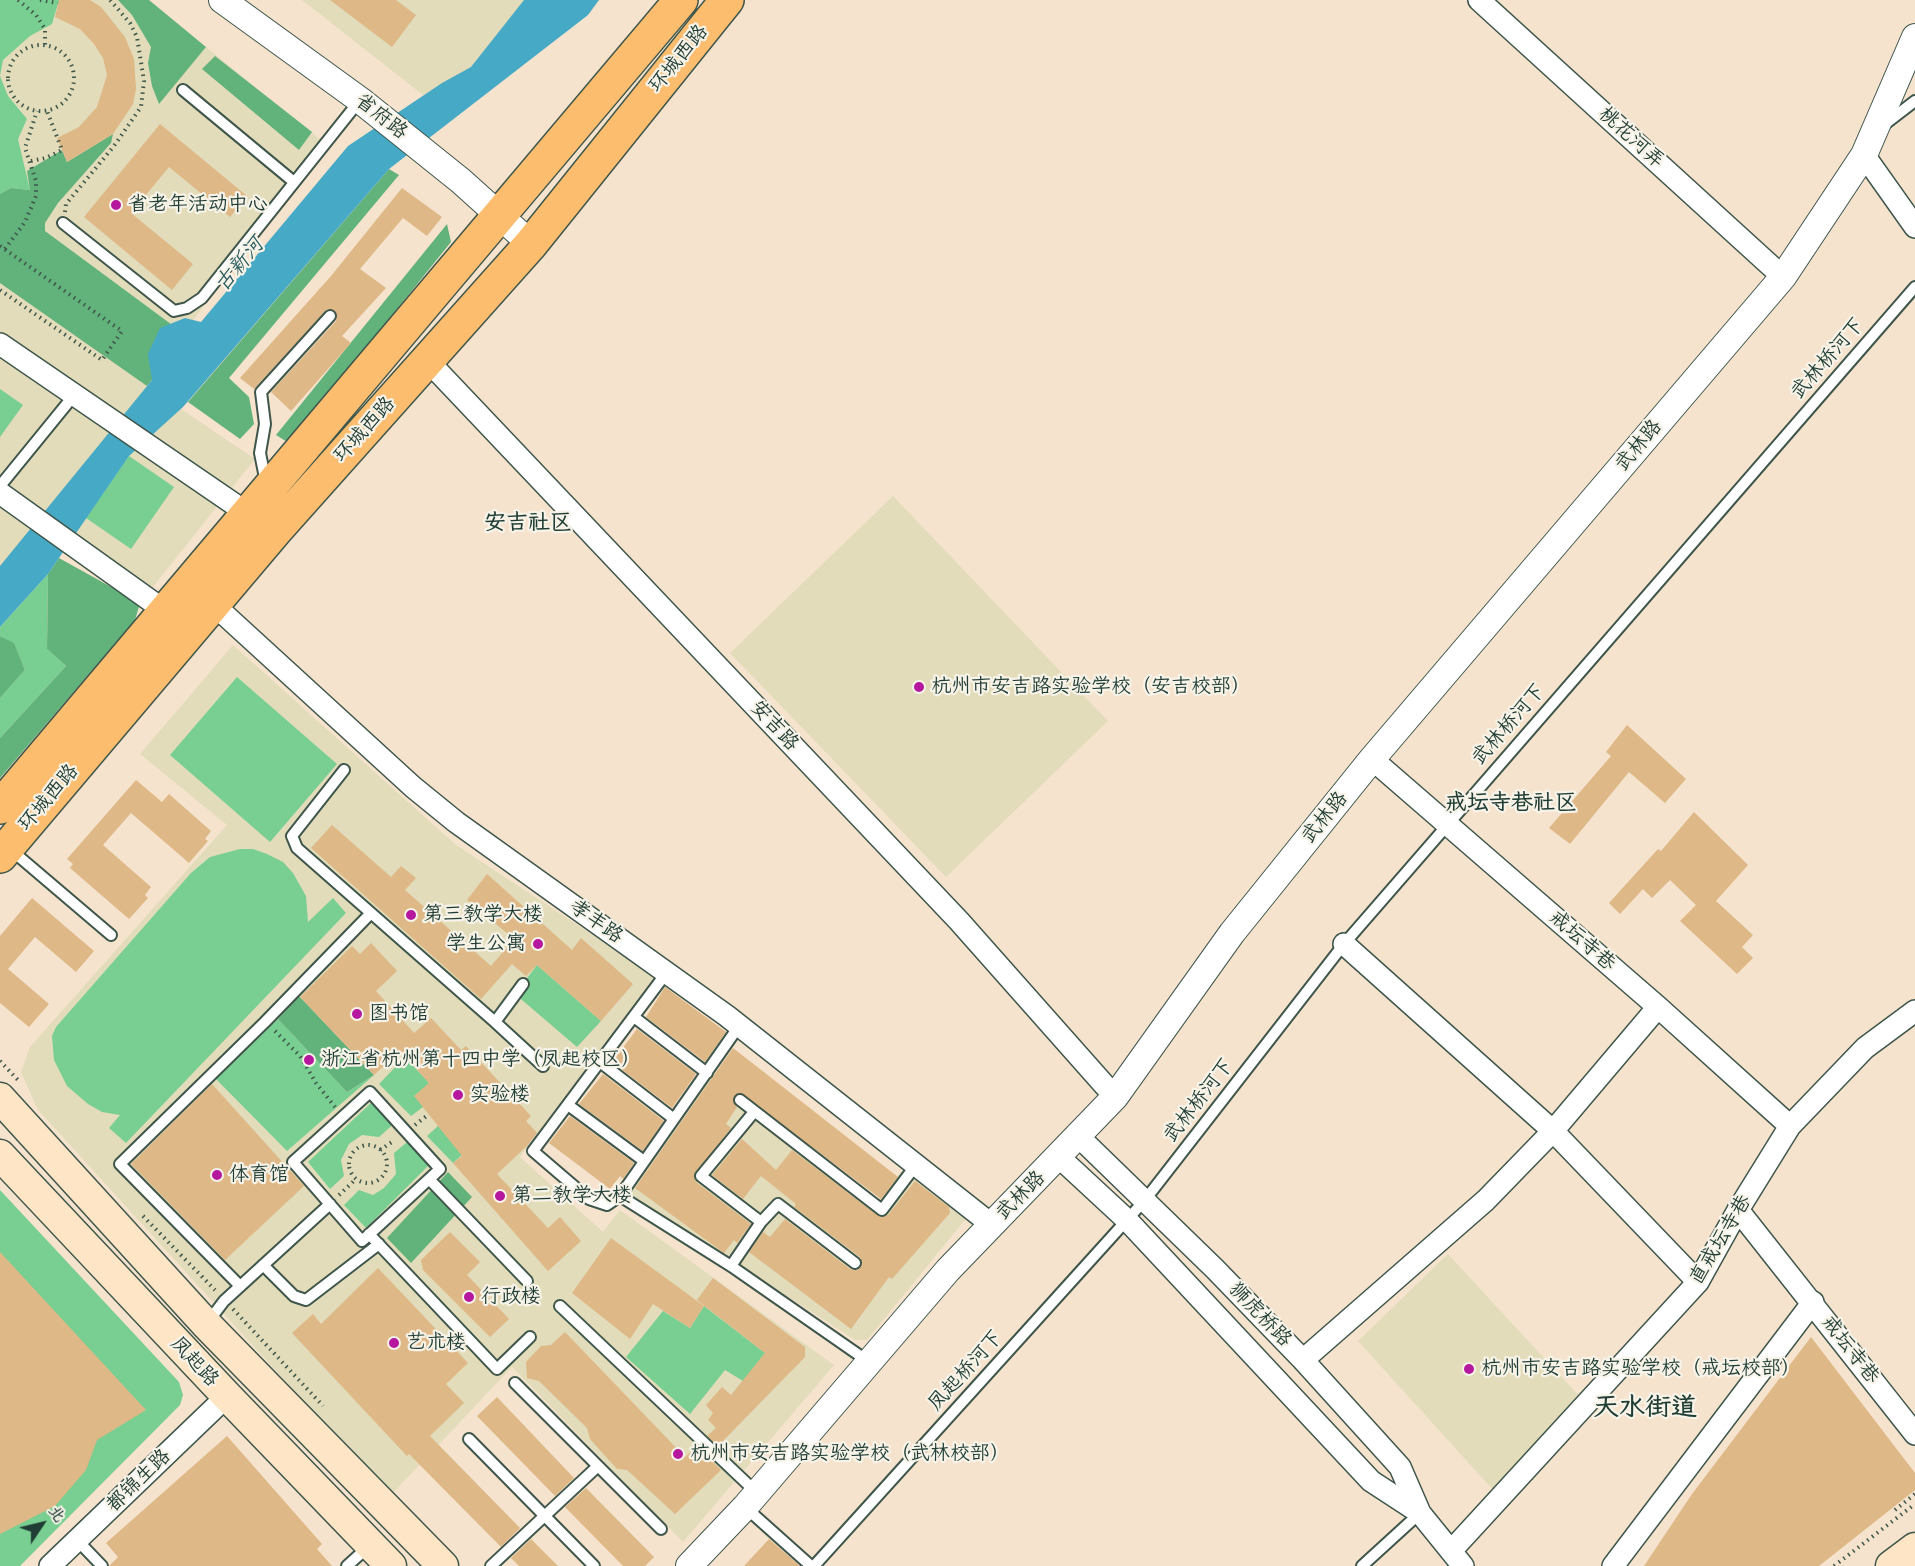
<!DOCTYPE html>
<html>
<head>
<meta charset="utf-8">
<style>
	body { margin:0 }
	#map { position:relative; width:1915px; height:1566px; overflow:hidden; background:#f5e3cd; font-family:Sriracha,"LXGW WenKai TC",sans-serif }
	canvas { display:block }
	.north { position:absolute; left:12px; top:1494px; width:60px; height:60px; -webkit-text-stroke:4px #f7f3e8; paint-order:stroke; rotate:55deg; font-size:16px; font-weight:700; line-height:24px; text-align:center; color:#1f3d34 }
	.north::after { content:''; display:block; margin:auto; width:21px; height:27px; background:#1f3d34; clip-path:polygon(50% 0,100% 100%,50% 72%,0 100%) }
</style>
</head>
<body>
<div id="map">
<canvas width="1915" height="1566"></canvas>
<div class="north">北</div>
</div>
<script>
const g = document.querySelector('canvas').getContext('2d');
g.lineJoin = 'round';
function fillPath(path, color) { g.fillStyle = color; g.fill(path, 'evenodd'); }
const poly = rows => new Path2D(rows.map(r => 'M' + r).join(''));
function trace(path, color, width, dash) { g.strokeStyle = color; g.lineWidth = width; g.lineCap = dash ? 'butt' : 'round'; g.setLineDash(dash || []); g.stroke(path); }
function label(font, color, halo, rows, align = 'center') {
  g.font = font + ' Sriracha,"LXGW WenKai TC",sans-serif'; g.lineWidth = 4.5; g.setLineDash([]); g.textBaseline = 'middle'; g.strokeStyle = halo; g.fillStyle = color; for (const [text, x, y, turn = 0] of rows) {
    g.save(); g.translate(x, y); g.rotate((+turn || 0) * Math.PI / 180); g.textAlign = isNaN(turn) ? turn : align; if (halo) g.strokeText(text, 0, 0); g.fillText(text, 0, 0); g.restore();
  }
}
const built = poly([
	[0,0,133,0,185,47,165,94,206,47,321,140,147,386,255,459,140,603,37,536,0,582],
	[302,0,543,0,475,76,423,95],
	[893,496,1108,721,946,877,730,653],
	[233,645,456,845,655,976,520,1157,603,1232,620,1210,834,1365,683,1542,512,1367,390,1496,38,1110,21,1072,30,1047,227,825,140,754],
	[713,1073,878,1199,905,1168,968,1216,867,1340,855,1340,630,1194],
	[1448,1254,1580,1397,1494,1491,1358,1341]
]);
const green = poly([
	[0,0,59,0,52,24,30,36,3,60,0,76,8,96,27,119,18,139,30,190,11,188,0,194],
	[0,389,23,405,0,437],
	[129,456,174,487,131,549,86,518],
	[48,574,47,649,66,666,0,738,0,698,25,670,14,644,0,636,0,627],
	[237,677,337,764,270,842,170,755],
	[240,849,253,849,267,854,283,862,293,873,306,896,308,922,333,898,346,913,126,1143,109,1128,120,1115,102,1112,88,1104,67,1086,54,1060,52,1036,56,1027,191,873,210,857],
	[537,965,601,1021,577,1047,515,994],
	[278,1019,347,1092,374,1075,287,1151,216,1079],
	[405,1057,429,1083,423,1107,411,1116,379,1084],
	[371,1103,397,1121,379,1137,362,1135,349,1144,341,1160,344,1176,330,1189,308,1162],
	[438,1126,472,1146,453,1163,427,1136],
	[412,1138,433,1161,366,1228,344,1205,359,1190,373,1195,384,1188,396,1174,394,1153],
	[0,1190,179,1382,183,1395,180,1405,20,1566,0,1566],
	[704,1306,765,1353,743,1381,725,1370,690,1414,626,1357,663,1311,690,1328]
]);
const forest = poly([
	[118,0,149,0,206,47,159,104,152,86,148,63,151,47,132,15],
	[215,56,312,132,299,150,202,69],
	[113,134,111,143,58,203,45,223,45,231,183,333,184,341,147,386,0,283,0,194,11,188,30,190,27,171,62,150,67,162],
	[389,169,399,175,229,378,249,397,254,424,240,439,188,402],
	[447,224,451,242,289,443,276,435],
	[59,558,140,603,135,620,0,778,0,738,66,666,47,649,48,574],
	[0,636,14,643,25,670,0,698],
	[299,996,374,1075,347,1092,278,1019],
	[448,1172,472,1197,411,1263,387,1238]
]);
const water = poly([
	[524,0,599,0,588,15,389,169,183,407,129,456,48,574,0,627,0,566,152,380,148,354,160,328,185,318,201,322,348,146,442,83,471,67]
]);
const building = poly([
	[59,0,90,0,101,7,125,37,134,59,136,89,133,104,113,134,67,162,57,138,79,127,97,107,107,75,103,58,94,44,80,29,55,17],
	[330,0,396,0,416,15,392,47],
	[160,124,247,196,230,217,169,167,131,213,193,264,172,290,84,217],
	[402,188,442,217,427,236,403,218,360,269,386,288,342,336,351,343,291,411,271,392,336,321,335,311,327,309,254,389,240,378,331,276],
	[1627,725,1686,779,1665,803,1629,772,1570,844,1549,828,1611,756,1606,752],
	[136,780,162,802,169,794,211,831,205,839,208,841,189,863,131,813,103,845,151,887,145,895,148,898,129,919,70,868,73,864,67,859],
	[1694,812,1748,865,1716,901,1753,935,1742,947,1753,958,1737,974,1680,921,1696,905,1670,880,1652,898,1643,889,1620,914,1609,903,1658,849,1661,851],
	[332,825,391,877,401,866,416,878,405,890,491,966,514,939,467,900,487,874,572,950,581,938,633,984,601,1021,537,965,526,976,512,964,481,999,311,848],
	[32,898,94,951,76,972,35,937,8,969,49,1004,29,1027,0,1003,0,936],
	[371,943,397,971,376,991,414,1033,431,1018,461,1050,466,1046,531,1116,526,1121,537,1133,527,1146,497,1174,548,1228,560,1217,581,1241,548,1271,453,1163,462,1156,414,1096,429,1083,400,1051,374,1075,300,997,352,946,360,954],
	[665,987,726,1032,705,1062,646,1017],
	[637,1029,696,1074,672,1108,612,1062],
	[733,1048,898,1177,881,1199,740,1093,733,1098,737,1107,726,1124,731,1128,694,1175,696,1182,751,1224,737,1243,734,1240,724,1253,635,1188],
	[603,1074,664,1121,643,1151,579,1104],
	[212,1084,304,1186,225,1260,131,1164],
	[570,1116,634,1163,623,1179,620,1176,610,1189,549,1143],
	[742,1139,776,1170,792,1150,880,1217,888,1215,915,1181,949,1207,950,1213,892,1279,889,1277,851,1329,749,1252,763,1232,770,1237,785,1219,850,1269,858,1270,862,1263,860,1257,794,1207,796,1204,761,1176,743,1199,712,1175],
	[450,1232,480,1262,467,1275,509,1319,490,1337,423,1270,421,1260],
	[611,1238,704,1306,690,1328,653,1304,630,1339,572,1293],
	[0,1252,146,1410,97,1440,86,1470,55,1506,0,1534],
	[378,1268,468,1363,446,1384,464,1403,430,1436,520,1528,501,1547,409,1454,407,1456,292,1333,313,1314,321,1324],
	[713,1278,805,1347,805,1357,718,1446,707,1436,716,1428,708,1420,713,1413,706,1405,722,1387,731,1395,765,1353,697,1300],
	[565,1332,685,1457,697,1446,721,1470,675,1514,627,1470,617,1469,590,1439,587,1428,539,1381,527,1378,526,1362,541,1346,551,1345],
	[1811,1337,1915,1473,1915,1490,1819,1566,1644,1566,1692,1494],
	[497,1397,574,1478,555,1496,477,1416],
	[227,1436,322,1544,317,1549,332,1566,109,1566,118,1557,106,1543],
	[586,1488,654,1557,645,1566,623,1566,565,1507],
	[531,1539,558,1566,519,1566,511,1558],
	[769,1539,800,1566,744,1566]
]);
const path = poly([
	[18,0,36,15,45,29,45,45],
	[40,0,58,3],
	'8 78a33 33 0 1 1 66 0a33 33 0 1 1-66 0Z',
	[31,161,46,158,62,150,47,111],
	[65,212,66,204,114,146,141,107,144,81,137,37,130,23,110,0],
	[0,246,122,331,102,360,0,290],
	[5,249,25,222,36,196,36,181,25,148,37,111],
	[275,1031,300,1056,316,1083,335,1107],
	[0,1061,18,1080],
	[415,1125,429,1114],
	'349 1164a19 19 0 1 1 38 0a19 19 0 1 1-38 0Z',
	[380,1150,395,1140],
	[339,1195,356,1179],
	[143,1216,215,1290],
	[233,1309,323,1406],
	[1895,1510,1915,1494],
	[1834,1566,1915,1504]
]);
const service = poly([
	[183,90,294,182],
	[1885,124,1915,101],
	[63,223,174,311,187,308,202,298,360,100],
	[266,483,260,453,265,424,261,392,330,316],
	[0,486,75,394],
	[344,770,292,836,297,848,495,1022,523,984],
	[10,849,111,935],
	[667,972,533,1151,589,1199,607,1205,620,1196,731,1266,869,1362],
	[634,1017,707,1073],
	[495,1022,543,1066],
	[600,1062,674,1119],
	[370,1092,440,1169,362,1241,293,1162,370,1092],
	[740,1100,882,1210,916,1165],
	[568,1105,644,1161],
	[754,1112,701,1176,761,1222,778,1204,855,1263],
	[429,1179,527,1281],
	[620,1196,739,1026],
	[369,1234,497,1369,530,1337],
	[263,1265,294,1296,306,1300,379,1244],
	[731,1266,761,1222],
	[240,1286,120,1164,265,1022,370,914],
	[560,1306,757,1493],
	[208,1322,224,1301,330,1204],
	[515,1383,661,1529],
	[469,1439,594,1566],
	[745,1507,811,1566],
	[77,1540,102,1566],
	[347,1566,368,1547],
	[491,1566,598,1466],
	[814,1566,1145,1200,1344,944,1915,287],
	[1362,1566,1420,1513]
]);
const minor = poly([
	[1479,0,1783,277],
	[1864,155,1915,227],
	[0,344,247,513],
	[427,360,959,921,1115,1097],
	[0,493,165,611],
	[213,604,413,787,456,822,727,1016,992,1225],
	[1372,759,1658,1007,1790,1126],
	[1344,944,1553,1131,1698,1282],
	[1059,1157,1127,1220,1371,1481,1420,1513,1400,1467,1303,1360,1215,1269,1077,1135],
	[1738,1210,1915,1434],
	[1303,1360,1486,1200,1553,1131,1658,1007],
	[1420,1513,1463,1566],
	[1451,1551,1698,1282,1738,1210,1790,1126,1865,1048,1915,1011],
	[50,1566,227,1396],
	[1613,1566,1813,1302]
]);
const tertiary = poly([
	[222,0,360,100,461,181,531,244],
	[689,1566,745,1507,948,1270,1115,1097,1232,933,1372,759,1783,277,1864,155,1915,37]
]);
const secondary = poly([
	[0,1098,206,1324,443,1566],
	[0,1155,227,1396,391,1566],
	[1891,1566,1915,1548]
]);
const primary = poly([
	[0,807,681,0],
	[0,856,275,531,531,244,727,0]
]);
const markers = [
	[116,205,6,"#b5179e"],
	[919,687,6,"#b5179e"],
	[411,915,6,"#b5179e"],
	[538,944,6,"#b5179e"],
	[357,1014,6,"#b5179e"],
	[309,1060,6,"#b5179e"],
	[458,1095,6,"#b5179e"],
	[217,1175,6,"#b5179e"],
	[500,1196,6,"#b5179e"],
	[469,1297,6,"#b5179e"],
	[394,1343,6,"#b5179e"],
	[1469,1369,6,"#b5179e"],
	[678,1454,6,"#b5179e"]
];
const streetNames = [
	["环城西路",679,59,-51],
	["省府路",381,117,38],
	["桃花河弄",1631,138,42],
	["武林桥河下",1828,359,-49],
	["环城西路",365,430,-48],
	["武林路",1639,446,-50],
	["武林桥河下",1509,725,-49],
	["安吉路",774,726,47],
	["环城西路",49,798,-50],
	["武林路",1325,818,-51],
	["孝丰路",596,922,35],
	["戒坛寺巷",1582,941,41],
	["武林桥河下",1199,1101,-52],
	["武林路",1021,1196,-45],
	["直戒坛寺巷",1721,1240,-59],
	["狮虎桥路",1260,1315,46],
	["戒坛寺巷",1850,1350,52],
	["凤起路",194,1362,47],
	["凤起桥河下",966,1371,-48],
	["都锦生路",139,1481,-44]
];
const poiNames = [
	["省老年活动中心",128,205],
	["杭州市安吉路实验学校（安吉校部）",931,687],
	["第三教学大楼",423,915],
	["学生公寓",526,944,"right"],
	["图书馆",369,1014],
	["浙江省杭州第十四中学（凤起校区）",321,1060],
	["实验楼",470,1095],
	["体育馆",229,1175],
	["第二教学大楼",512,1196],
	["行政楼",481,1297],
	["艺术楼",406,1343],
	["杭州市安吉路实验学校（戒坛校部）",1481,1369],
	["杭州市安吉路实验学校（武林校部）",690,1454]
];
const waterNames = [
	["古新河",240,265,-50]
];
const quarterNames = [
	["安吉社区",528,523],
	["戒坛寺巷社区",1511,803]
];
const districtNames = [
	["天水街道",1645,1408]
];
fillPath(built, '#e2dcba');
fillPath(green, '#79cf92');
fillPath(forest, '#62b27c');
fillPath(water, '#46a9c6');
fillPath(building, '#deb886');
trace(service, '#3f564b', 14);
trace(minor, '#3f564b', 24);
trace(tertiary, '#3f564b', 28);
trace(secondary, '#3f564b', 33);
trace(primary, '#3f564b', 36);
trace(path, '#3f564b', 4, [1.5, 4.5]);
trace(service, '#fff', 10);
trace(minor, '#fff', 21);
trace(tertiary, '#fff', 26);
trace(secondary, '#fee5c5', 30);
trace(primary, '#fcbd6f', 33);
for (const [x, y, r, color] of markers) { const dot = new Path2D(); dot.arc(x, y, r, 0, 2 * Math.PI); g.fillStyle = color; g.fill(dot); trace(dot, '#f7f3e8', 2); }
label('20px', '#1f3d34', '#f7f3e8', streetNames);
label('20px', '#1f3d34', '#f7f3e8', poiNames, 'left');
label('italic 21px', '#2b5d60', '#f7f3e8', waterNames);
label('bold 22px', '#1f3d34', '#f7f3e8', quarterNames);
label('bold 26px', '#1f3d34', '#f7f3e8', districtNames);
</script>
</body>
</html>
